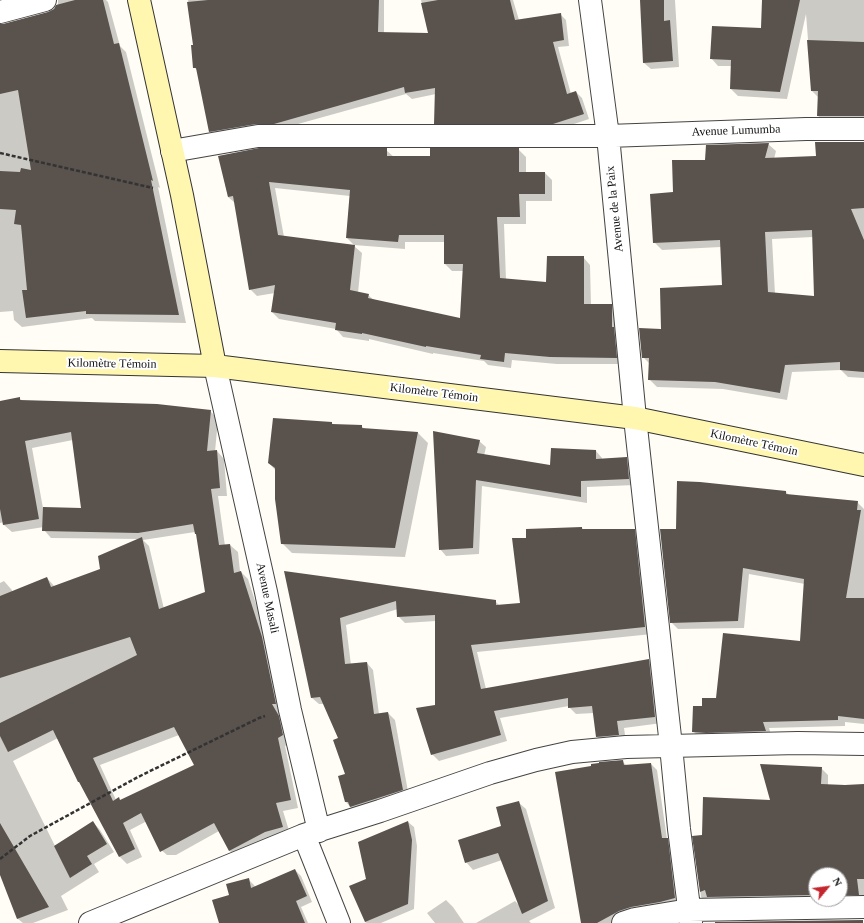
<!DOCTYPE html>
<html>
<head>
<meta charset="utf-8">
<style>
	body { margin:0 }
	#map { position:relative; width:864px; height:923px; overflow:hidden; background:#fffdf5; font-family:"Times New Roman",serif }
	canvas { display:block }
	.north { position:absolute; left:808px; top:867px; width:40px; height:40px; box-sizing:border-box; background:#fff; border:1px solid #a0a0a0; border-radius:50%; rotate:61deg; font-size:11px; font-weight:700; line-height:16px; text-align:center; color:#111 }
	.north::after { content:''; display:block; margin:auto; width:14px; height:18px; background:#c4262e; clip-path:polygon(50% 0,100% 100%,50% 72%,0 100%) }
</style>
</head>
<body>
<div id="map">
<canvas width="864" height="923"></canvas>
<div class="north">N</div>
</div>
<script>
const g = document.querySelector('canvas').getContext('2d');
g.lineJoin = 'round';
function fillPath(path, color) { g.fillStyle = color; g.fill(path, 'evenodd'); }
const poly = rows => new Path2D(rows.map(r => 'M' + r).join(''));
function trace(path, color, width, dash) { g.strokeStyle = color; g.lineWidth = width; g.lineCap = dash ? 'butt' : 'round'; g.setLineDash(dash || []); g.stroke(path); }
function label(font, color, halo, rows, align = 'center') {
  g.font = font + ' "Times New Roman",serif'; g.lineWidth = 4; g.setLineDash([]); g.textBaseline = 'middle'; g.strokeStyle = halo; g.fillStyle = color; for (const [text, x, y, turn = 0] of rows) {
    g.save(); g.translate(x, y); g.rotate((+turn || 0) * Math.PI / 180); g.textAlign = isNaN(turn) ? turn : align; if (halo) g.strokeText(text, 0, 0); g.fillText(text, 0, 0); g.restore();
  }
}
const shadow = poly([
	[58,0,106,0,108,2,120,46,126,52,160,188,158,187,186,323,95,321,92,318,22,327,14,320,13,311,0,312,0,25,49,13,55,9,58,4],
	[188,0,384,0,384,33,429,35,421,0,513,0,519,20,560,14,566,20,569,46,558,47,571,94,576,92,582,98,589,119,559,129,440,129,435,123,436,94,412,99,406,94,280,129,215,137,210,131,197,70,194,67,194,46],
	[641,0,675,0,679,67,651,69,644,63],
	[763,0,864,0,864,124,826,123,818,116,819,98,812,91,806,14,787,99,738,96,731,89,732,66,718,66,711,58,762,29],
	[864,142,864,378,848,377,841,370,792,372,787,400,723,389,657,387,649,379,650,364,643,357,662,330,723,286,721,247,662,250,654,242,674,193,706,161,768,144,776,151,774,159,817,157],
	[813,237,815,297,775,294,772,239],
	[386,150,394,157,431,157,519,150,526,157,526,173,545,173,552,180,552,201,526,201,526,224,504,224,506,280,547,283,583,257,590,265,591,305,611,305,618,312,623,364,557,364,512,360,511,368,488,365,484,361,433,353,433,354,369,339,369,341,343,337,336,329,279,319,272,312,275,293,257,296,250,289,235,203,228,197,219,156],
	[275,188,350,196,347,238,354,245,405,249,405,242,445,242,445,264,452,271,464,271,460,319,374,300,368,295,358,293,362,253,354,246,284,237],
	[19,398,23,401,210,411,218,419,215,452,217,451,224,459,227,496,218,496,225,546,230,545,238,552,240,571,248,579,269,645,283,711,278,711,286,724,290,743,285,746,298,808,283,811,290,834,237,858,230,851,219,831,176,855,167,855,159,848,147,821,130,830,142,857,127,864,120,857,58,738,13,761,55,846,93,822,100,830,114,852,94,864,99,872,61,896,68,910,33,923,23,923,18,919,6,888,0,867,0,583,4,581,11,589,13,592,47,578,55,587,101,570,139,539,51,538,44,530,44,527,12,532,4,525,4,522,0,523,0,402],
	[73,440,83,509,43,508,32,448],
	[195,532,197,535,206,593,164,609,149,546,143,540],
	[179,735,196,765,121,801,116,800,100,765],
	[332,423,333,425,361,426,365,429,418,433,428,443,405,557,292,553,282,543,276,471,269,463],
	[479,441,486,447,484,456,551,466,596,451,602,458,602,459,626,458,633,464,635,485,587,487,587,503,482,486,479,554,446,556,440,549],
	[700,483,786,492,789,495,857,502,864,509,864,724,845,722,845,726,769,728,772,738,700,738,693,731,703,707,717,699,801,642,805,584,749,574,744,628,678,629,671,622,677,530],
	[582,528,584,530,634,530,641,537,652,634,477,652,486,689,649,660,655,667,662,723,624,728,626,742,604,744,597,737,594,713,576,714,569,707,569,706,500,718,507,741,439,761,432,754,436,706,436,621,405,623,398,616,398,609,346,625,351,665,367,663,373,670,379,714,388,713,395,720,409,797,357,814,346,802,346,775,339,739,324,704,319,704,312,698,285,572,495,601,500,606,522,604,528,539],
	[622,761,627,766,651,764,657,770,667,839,673,845,681,905,619,923,582,923],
	[821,768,828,775,828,785,864,785,864,901,708,904,701,897,694,836,703,836,772,801],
	[816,875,840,875,840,899,816,899],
	[518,802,526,809,555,908,529,921,531,923,476,923,515,901,520,906,502,860,473,870,466,862,503,827],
	[408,822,414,827,417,846,414,909,381,923,367,923,365,922,367,879,359,843],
	[295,870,301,876,312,902,301,907,308,923,220,923,231,896,248,879,254,885,255,887],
	[446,900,453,907,464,923,435,923,427,913]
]);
const building = poly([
	[75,0,103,0,114,44,119,43,153,181,151,180,179,315,86,314,86,311,26,318,22,290,27,290,21,225,14,224,16,210,0,209,0,171,20,172,21,168,31,170,18,90,0,94,0,24,3,24,48,12,54,9,56,5],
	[208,0,379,0,378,32,428,33,421,3,438,0,510,0,515,20,561,13,564,40,553,42,567,94,576,91,584,114,553,124,434,124,435,88,405,93,404,87,274,124,256,124,209,132,196,68,193,68,191,45,193,45,187,2],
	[640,0,664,0,664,21,670,20,673,61,643,63],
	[762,0,800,0,780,92,730,89,731,60,710,59,712,26,761,28],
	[807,40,864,42,864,116,817,116,818,91,811,91],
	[815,142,864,142,864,208,851,209,864,240,864,372,840,370,840,362,785,365,780,393,715,382,648,380,649,358,642,358,639,328,661,329,660,288,722,285,720,240,653,243,650,194,673,192,672,160,705,160,706,145,769,143,765,158,816,156],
	[812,230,814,296,768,292,765,232],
	[259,148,387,148,387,156,430,156,430,148,519,148,519,172,545,172,545,194,519,194,520,217,497,217,500,278,546,282,547,256,584,256,584,304,612,304,612,327,614,327,617,358,550,357,505,353,504,362,480,359,481,355,426,346,426,347,362,333,362,334,335,330,336,323,271,312,275,285,249,290,233,196,228,197,218,156],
	[269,182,350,190,346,238,398,242,399,235,444,235,444,264,463,264,460,318,368,298,369,294,350,290,355,245,278,235],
	[20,397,20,400,157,404,211,410,207,451,217,450,220,488,211,489,219,545,230,544,234,573,241,571,262,637,276,704,272,704,279,716,283,735,278,738,291,800,276,803,283,827,265,832,229,851,214,823,160,852,141,813,123,823,135,849,119,857,79,782,78,782,53,730,8,752,0,736,0,723,137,655,130,637,0,678,0,596,47,577,51,587,100,569,98,556,142,537,159,609,205,592,196,534,195,534,193,524,138,533,42,531,43,507,81,508,71,432,25,441,39,519,3,525,0,509,0,401],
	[174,727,194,765,120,800,119,797,113,801,93,758],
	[273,418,332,422,332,424,362,425,362,428,418,432,395,548,281,544,275,499,275,468,268,463],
	[433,431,480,440,477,453,550,465,551,448,596,450,596,459,627,457,629,479,581,481,581,497,476,480,473,548,439,550],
	[677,481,700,482,786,491,786,494,858,501,857,510,861,510,846,598,864,598,864,719,838,716,838,720,763,722,766,731,706,733,692,732,693,706,702,706,702,698,716,698,723,633,800,641,804,579,743,568,738,621,670,623,660,529,676,529],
	[582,527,582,529,635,529,645,627,471,645,481,689,649,659,655,717,617,721,619,735,596,737,592,706,568,708,568,698,494,711,501,735,431,755,416,708,435,705,435,615,397,617,396,601,340,618,345,664,367,662,374,714,388,712,403,790,350,807,348,802,345,802,338,776,345,774,333,740,338,738,320,697,311,698,284,571,496,600,496,605,520,603,512,538,526,538,526,529],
	[623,760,624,765,651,763,662,838,668,838,675,898,660,902,631,907,619,911,597,923,581,923,555,772,591,766,591,764,599,763,599,762],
	[760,764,822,767,821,784,845,785,864,784,864,879,857,879,859,895,840,895,840,875,816,875,816,895,707,897,705,890,700,892,692,836,702,835,703,797,770,800],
	[519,801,548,901,522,914,498,853,465,863,458,840,501,826,496,807],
	[93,821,107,844,87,856,92,864,70,878,54,846],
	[408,821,412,840,408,904,365,922,349,886,366,879,358,842],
	[0,823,49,907,17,919,0,875],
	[295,869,307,896,296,901,305,923,219,923,212,900,229,895,226,884,249,878,251,888],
	[863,920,863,923,715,923,715,922]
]);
const path = poly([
	[0,153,153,188],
	[0,859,30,836,138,777,259,718,265,716]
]);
const minor = poly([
	[590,0,608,136,635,418,671,746,679,829,691,923],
	[0,12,45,0],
	[172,151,258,136,608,136,806,129,864,129],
	[215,366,266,592,290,710,319,831],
	[304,835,339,923],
	[90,923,304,835,380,811,490,773,536,760,572,752,626,747,798,743,864,744],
	[623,923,635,919,689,910,864,907]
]);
const secondary = poly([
	[139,0,182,195,215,366],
	[0,361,215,366,635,418,864,465]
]);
const streetNames = [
	["Avenue Lumumba",736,131,-2],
	["Avenue de la Paix",615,209,-96],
	["Kilomètre Témoin",112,364,1],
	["Kilomètre Témoin",434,393,7],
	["Kilomètre Témoin",754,443,12],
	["Avenue Masali",267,598,78]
];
fillPath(shadow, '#0003');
fillPath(building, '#5a524d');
trace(minor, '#444', 24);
trace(secondary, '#333', 24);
trace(path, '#333', 2.5, [4, 2]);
trace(minor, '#fff', 22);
trace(secondary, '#fff6b0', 22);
label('12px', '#111', '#fff', streetNames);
</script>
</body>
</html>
